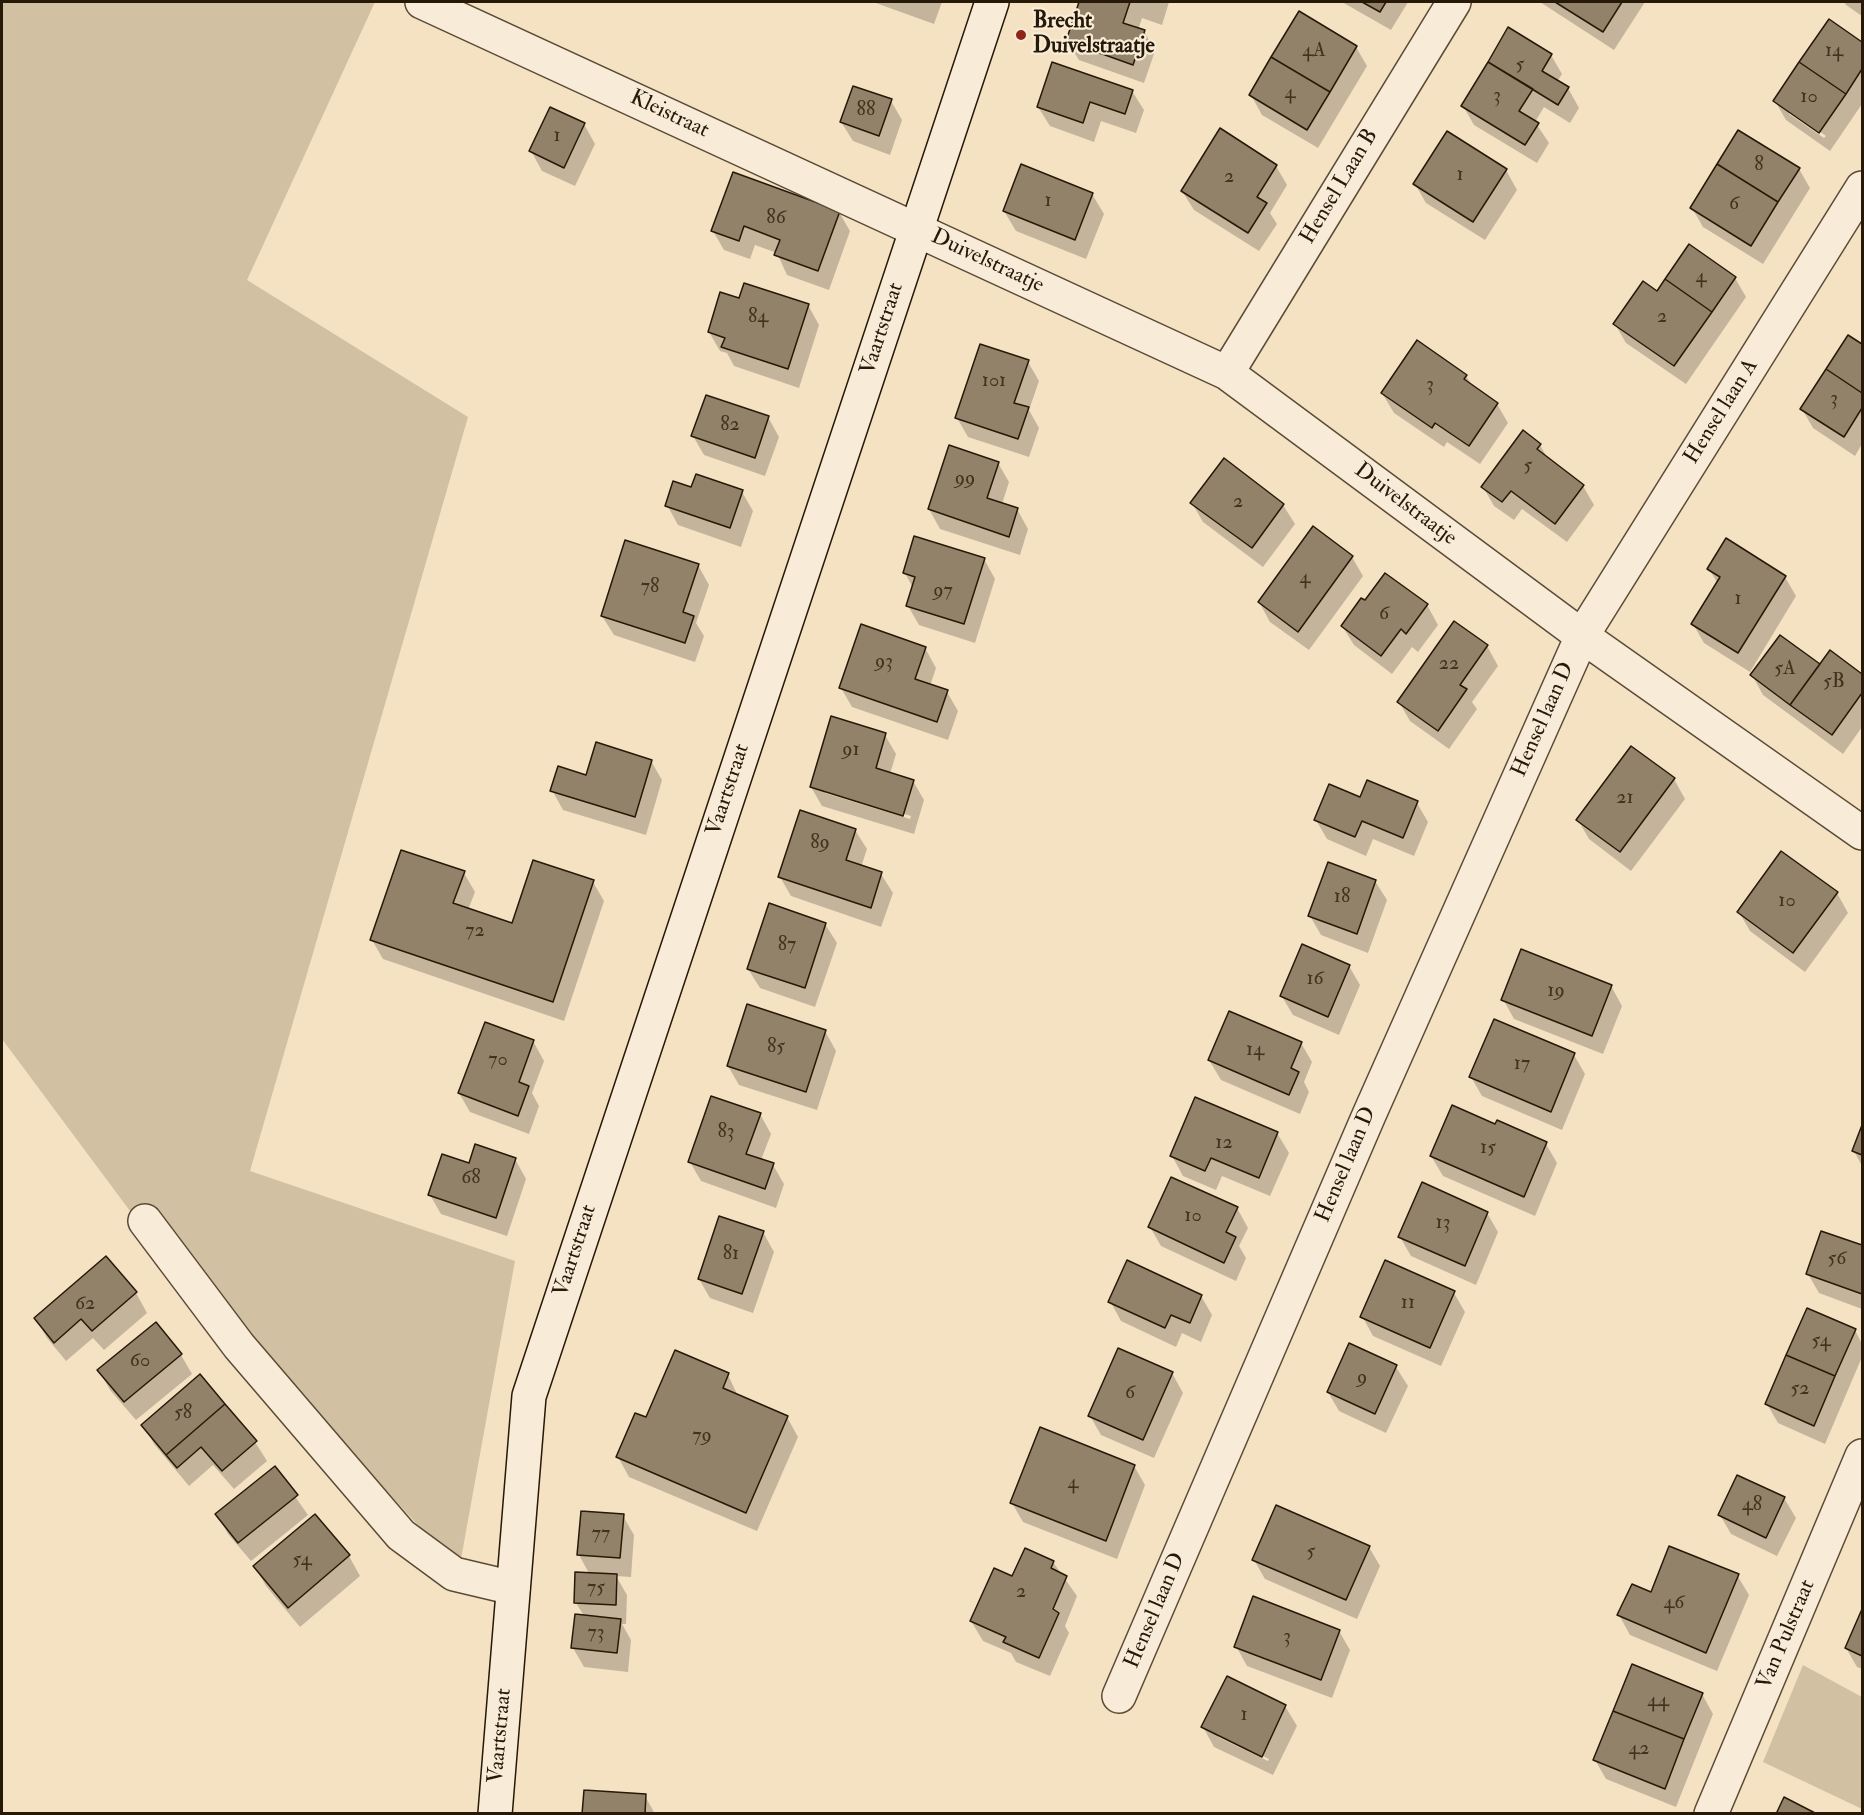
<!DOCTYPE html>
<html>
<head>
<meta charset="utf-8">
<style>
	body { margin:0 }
	#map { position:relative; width:1864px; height:1815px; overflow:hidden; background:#f5e2c3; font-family:"IM FELL Double Pica",serif }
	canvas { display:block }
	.frame { position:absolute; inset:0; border:3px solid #261908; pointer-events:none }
</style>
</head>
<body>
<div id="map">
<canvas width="1864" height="1815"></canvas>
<div class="frame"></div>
</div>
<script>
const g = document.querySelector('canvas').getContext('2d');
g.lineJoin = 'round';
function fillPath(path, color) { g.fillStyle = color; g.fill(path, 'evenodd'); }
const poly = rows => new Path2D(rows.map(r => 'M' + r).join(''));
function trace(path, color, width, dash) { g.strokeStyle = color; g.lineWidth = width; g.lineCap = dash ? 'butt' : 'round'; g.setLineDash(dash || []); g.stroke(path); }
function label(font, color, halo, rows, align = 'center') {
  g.font = font + ' "IM FELL Double Pica",serif'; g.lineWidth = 4.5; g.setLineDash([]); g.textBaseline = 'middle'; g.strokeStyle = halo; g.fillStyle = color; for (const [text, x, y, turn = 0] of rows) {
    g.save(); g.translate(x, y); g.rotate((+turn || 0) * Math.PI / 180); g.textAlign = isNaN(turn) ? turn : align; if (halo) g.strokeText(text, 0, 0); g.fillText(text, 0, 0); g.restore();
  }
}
const green = poly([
	[2,2,375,2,247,280,468,417,250,1171,515,1261,459,1570,130,1211,2,1039],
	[1803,1665,1862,1697,1862,1809,1763,1762]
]);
const shadow = poly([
	[873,2,942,2,934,24],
	[1080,2,1169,2,1162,25,1142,18,1138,30,1144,31,1155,51,1144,83,1079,60,1067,41],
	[1342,2,1408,2,1391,30],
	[1540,2,1645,2,1614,50],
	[1844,2,1862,2,1862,16,1846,5],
	[1829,21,1862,44,1862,104,1830,151,1786,120,1775,101],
	[1789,110,1826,136,1824,138,1789,114],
	[1356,47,1367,66,1318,148,1262,115,1251,95],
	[1551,55,1562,74,1557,82,1568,88,1579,108,1570,123,1544,107,1535,122,1549,143,1537,163,1474,125,1463,106],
	[1132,91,1144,110,1136,133,1101,121,1094,142,1050,126,1038,107],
	[891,101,902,120,890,155,853,141,841,122],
	[584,124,595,144,575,186,542,171,531,151],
	[1276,166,1287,185,1270,213,1277,224,1259,251,1194,210,1182,191],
	[1799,169,1810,188,1763,264,1703,227,1692,208],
	[1506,170,1517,190,1485,240,1426,203,1415,184],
	[734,174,839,212,850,231,829,290,787,275,777,253,755,245,750,259,724,250,713,231],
	[1092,194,1104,214,1086,259,1016,231,1004,211],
	[1690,246,1735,278,1746,297,1686,384,1626,343,1615,324,1658,293],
	[740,300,808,305,819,325,799,388,734,366,727,353,720,351,709,332],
	[1848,337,1862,346,1862,444,1855,456,1813,428,1802,409],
	[1028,362,1039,381,1029,410,1039,428,1029,457,968,437,957,418],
	[1466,376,1473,387,1497,404,1508,423,1480,464,1447,442,1444,447,1394,413,1382,393],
	[768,417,779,437,765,476,704,455,693,436],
	[1540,445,1548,459,1583,486,1594,505,1567,542,1522,509,1514,520,1494,506,1483,487],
	[998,463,1009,482,1002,504,1017,509,1028,529,1020,555,940,529,929,509],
	[692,489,742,492,753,511,741,547,678,525,667,505],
	[1192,503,1283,505,1295,524,1263,567,1203,522],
	[1352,557,1363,576,1309,650,1270,622,1259,602],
	[984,559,995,579,975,643,919,625,908,606,913,588,905,573],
	[698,565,709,585,696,623,704,636,695,662,614,635,602,616],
	[1709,569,1785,577,1796,596,1750,672,1704,643,1693,624,1718,584],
	[1427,605,1438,625,1418,652,1412,647,1392,674,1354,645,1342,626],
	[1487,646,1498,666,1472,702,1477,709,1449,749,1410,721,1399,702],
	[925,648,936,668,930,686,947,692,958,711,948,740,852,707,841,688],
	[1830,652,1862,676,1862,727,1843,754,1763,695,1752,675,1820,666],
	[885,735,896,754,890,774,913,781,924,800,914,834,822,806,811,787],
	[825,790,911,816,910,819,825,793],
	[651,761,662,780,646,835,563,810,552,790,587,777],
	[1674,779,1685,799,1631,871,1589,839,1578,820],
	[1361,799,1417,803,1428,822,1414,856,1373,839,1366,856,1327,839,1316,820],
	[855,830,867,849,861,867,881,874,893,893,881,927,791,896,780,877],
	[464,873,475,892,468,910,513,925,593,882,604,901,564,1021,383,959,372,940],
	[1375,881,1387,900,1368,953,1321,935,1310,916],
	[1837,893,1848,913,1805,972,1750,931,1739,912],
	[825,924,837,943,815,1007,760,988,748,969],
	[1349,966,1360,985,1339,1035,1293,1015,1281,995],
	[1611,986,1622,1006,1603,1054,1514,1019,1503,999],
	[825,1031,836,1051,817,1110,739,1085,728,1066],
	[533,1041,544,1061,532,1093,539,1106,529,1134,470,1112,459,1093],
	[1301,1043,1312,1062,1304,1082,1309,1092,1300,1114,1221,1080,1209,1060],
	[1574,1055,1585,1074,1562,1130,1482,1096,1471,1077],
	[760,1114,771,1134,761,1160,773,1165,784,1184,776,1208,701,1181,690,1162],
	[1496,1126,1546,1144,1557,1163,1535,1216,1443,1176,1431,1156],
	[1862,1129,1862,1166,1854,1151],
	[1277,1133,1289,1153,1270,1196,1222,1176,1216,1190,1183,1176,1172,1156],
	[515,1159,526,1179,507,1236,441,1214,430,1195,470,1165],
	[1237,1208,1248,1228,1239,1246,1246,1258,1236,1281,1161,1246,1150,1227],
	[1487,1213,1498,1232,1476,1285,1411,1256,1400,1237],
	[763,1232,774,1252,753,1313,710,1298,699,1279],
	[1822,1232,1862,1247,1862,1309,1819,1293,1808,1274],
	[106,1258,136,1293,147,1313,104,1350,93,1338,66,1361,47,1338,36,1319],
	[1454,1293,1465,1312,1441,1366,1373,1336,1362,1316],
	[1201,1296,1212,1315,1201,1342,1182,1333,1176,1347,1121,1321,1110,1301],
	[156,1324,181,1355,192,1374,136,1420,110,1390,99,1371],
	[1855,1330,1862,1344,1862,1357,1825,1444,1778,1423,1767,1404],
	[1350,1345,1396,1367,1408,1386,1386,1433,1339,1411,1328,1392],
	[1172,1373,1183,1393,1154,1458,1101,1435,1090,1416],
	[728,1375,738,1396,787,1417,798,1437,757,1531,629,1477,618,1457,647,1419],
	[143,1425,255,1442,267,1461,234,1489,213,1465,189,1486,154,1444],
	[1134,1466,1145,1485,1117,1559,1023,1522,1012,1503],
	[275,1468,308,1515,251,1561,228,1534,217,1514],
	[1784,1498,1796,1518,1777,1556,1731,1534,1720,1515],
	[315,1516,349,1556,360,1576,300,1627,266,1586,255,1567],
	[623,1516,634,1535,631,1577,616,1576,627,1595,626,1624,622,1624,631,1640,628,1672,584,1667,573,1648,584,1616,576,1603,577,1574,590,1575,579,1555],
	[1369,1547,1380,1566,1357,1619,1265,1579,1254,1560],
	[1053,1562,1077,1596,1065,1626,1069,1633,1050,1676,1016,1662,1011,1653,983,1641,971,1621,1013,1578],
	[1737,1575,1749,1595,1717,1671,1630,1635,1619,1615,1651,1594],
	[1862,1613,1862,1669,1857,1667,1846,1648],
	[1339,1631,1350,1650,1332,1698,1247,1666,1236,1646],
	[1702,1694,1713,1714,1676,1807,1606,1779,1595,1760],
	[1285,1706,1297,1726,1273,1775,1214,1747,1203,1727],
	[1218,1734,1269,1759,1268,1761,1218,1737],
	[645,1796,655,1814,584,1814]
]);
const building = poly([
	[1079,2,1130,2,1123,23,1145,30,1133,65,1066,41,1079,2],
	[1362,2,1386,2,1380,12,1362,2],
	[1555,2,1622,2,1603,32,1555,2],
	[1299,11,1357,46,1330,92,1271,57,1299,11],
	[1829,19,1862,42,1862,69,1846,94,1799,62,1829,19],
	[1508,27,1552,54,1542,71,1569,87,1558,105,1488,62,1508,27],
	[1271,57,1330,92,1307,130,1249,95,1271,57],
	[1052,62,1133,90,1125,114,1090,102,1083,123,1037,107,1052,62],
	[1488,62,1533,89,1519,111,1539,123,1525,145,1461,106,1488,62],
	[1799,62,1846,94,1819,133,1773,101,1799,62],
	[853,86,892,99,879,136,840,122,853,86],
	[550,107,585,123,564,168,529,151,550,107],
	[1220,128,1277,165,1257,197,1267,203,1248,233,1181,191,1220,128],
	[1738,130,1800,168,1778,202,1717,164,1738,130],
	[1447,131,1507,169,1473,222,1413,184,1447,131],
	[1021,164,1093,193,1075,240,1003,211,1021,164],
	[1717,164,1778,202,1751,246,1690,208,1717,164],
	[733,172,840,211,818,271,774,255,780,240,744,226,739,241,711,231,733,172],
	[1689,244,1736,277,1712,312,1665,279,1689,244],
	[1665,279,1712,312,1674,366,1613,324,1643,281,1657,291,1665,279],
	[744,283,809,304,788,369,721,347,725,338,708,332,720,292,739,298,744,283],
	[1848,335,1862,344,1862,393,1826,369,1848,335],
	[1417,340,1467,375,1464,379,1498,403,1469,446,1435,423,1432,428,1381,393,1417,340],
	[980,344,1029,360,1014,403,1029,407,1018,439,955,418,980,344],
	[1826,369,1862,393,1862,408,1844,437,1800,409,1826,369],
	[706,395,769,416,755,458,691,436,706,395],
	[1523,430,1541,444,1537,449,1584,485,1555,524,1511,491,1502,502,1481,487,1523,430],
	[949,445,999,462,987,498,1018,508,1009,537,928,509,949,445],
	[1224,458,1284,504,1252,548,1190,503,1224,458],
	[696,474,743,490,730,528,665,506,673,481,691,487,696,474],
	[1313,526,1353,556,1298,632,1258,602,1313,526],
	[914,536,985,558,964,624,906,606,915,577,903,573,914,536],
	[1726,538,1786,576,1738,653,1691,624,1720,577,1707,569,1726,538],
	[625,540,699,564,683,612,694,616,685,643,601,616,625,540],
	[1385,573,1428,604,1406,634,1401,629,1381,656,1341,626,1361,598,1365,600,1385,573],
	[1454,621,1488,645,1460,685,1467,689,1438,731,1397,702,1454,621],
	[861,624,926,647,915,679,948,690,937,722,839,688,861,624],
	[1780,635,1820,664,1790,705,1750,675,1780,635],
	[1830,650,1862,674,1862,693,1832,735,1790,705,1830,650],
	[831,716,886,733,876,768,914,780,903,816,810,787,831,716],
	[596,742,652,760,635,817,550,791,558,766,586,775,596,742],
	[1631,746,1675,778,1620,852,1576,820,1631,746],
	[1367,780,1418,801,1403,838,1362,821,1355,837,1314,820,1329,784,1360,797,1367,780],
	[800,810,856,829,846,860,882,872,871,908,778,877,800,810],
	[401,850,465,871,453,903,512,923,533,860,594,880,553,1002,370,940,401,850],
	[1781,851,1838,892,1793,953,1737,912,1781,851],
	[1328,862,1376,880,1357,934,1308,916,1328,862],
	[769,903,826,923,805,988,747,969,769,903],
	[1302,944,1350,965,1328,1017,1280,996,1302,944],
	[1521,949,1612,985,1592,1036,1501,1000,1521,949],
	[747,1004,826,1030,806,1092,727,1066,747,1004],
	[1229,1011,1302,1042,1291,1068,1299,1072,1289,1095,1208,1060,1229,1011],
	[1494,1019,1575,1053,1551,1112,1469,1077,1494,1019],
	[485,1022,534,1040,519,1082,529,1086,518,1116,458,1093,485,1022],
	[711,1096,761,1113,746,1154,774,1163,765,1189,688,1162,711,1096],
	[1195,1097,1278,1132,1259,1178,1211,1158,1205,1171,1170,1156,1195,1097],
	[1452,1105,1495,1124,1497,1120,1547,1142,1524,1197,1430,1156,1452,1105],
	[1862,1125,1862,1155,1852,1151,1862,1125],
	[475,1144,516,1158,496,1218,428,1195,442,1154,469,1163,475,1144],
	[1171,1177,1238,1207,1226,1232,1236,1237,1224,1263,1148,1227,1171,1177],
	[1422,1182,1488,1212,1465,1266,1398,1237,1422,1182],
	[719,1216,764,1231,742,1294,698,1279,719,1216],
	[1821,1231,1862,1245,1862,1294,1806,1274,1821,1231],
	[106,1256,137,1292,92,1331,81,1319,54,1343,34,1318,106,1256],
	[1127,1260,1202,1295,1190,1323,1171,1315,1165,1328,1108,1302,1127,1260],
	[1385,1260,1455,1291,1430,1348,1360,1317,1385,1260],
	[1807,1308,1856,1329,1835,1376,1786,1355,1807,1308],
	[156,1322,182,1354,124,1402,97,1370,156,1322],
	[1349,1343,1397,1365,1375,1414,1327,1392,1349,1343],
	[1118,1348,1173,1372,1143,1440,1088,1416,1118,1348],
	[675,1350,729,1373,723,1388,788,1416,746,1513,616,1457,635,1413,646,1417,675,1350],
	[1786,1355,1835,1376,1814,1426,1765,1404,1786,1355],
	[200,1374,225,1404,166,1455,141,1425,200,1374],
	[225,1404,257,1441,222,1471,201,1447,177,1468,166,1455,225,1404],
	[1040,1427,1135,1465,1106,1541,1010,1503,1040,1427],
	[275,1466,298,1495,238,1543,215,1514,275,1466],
	[1737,1475,1785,1497,1766,1538,1718,1515,1737,1475],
	[1276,1505,1370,1546,1346,1600,1252,1560,1276,1505],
	[581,1511,624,1514,620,1558,577,1555,581,1511],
	[315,1514,350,1555,288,1608,253,1566,315,1514],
	[1669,1546,1739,1574,1706,1653,1617,1615,1632,1584,1651,1592,1669,1546],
	[1025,1548,1054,1561,1051,1568,1067,1576,1053,1609,1059,1613,1039,1658,1003,1642,1006,1637,970,1621,994,1568,1012,1576,1025,1548],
	[575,1572,617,1574,616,1605,574,1603,575,1572],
	[1253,1596,1340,1630,1321,1680,1234,1647,1253,1596],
	[1862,1609,1862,1656,1845,1648,1862,1609],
	[575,1614,621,1619,617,1653,571,1648,575,1614],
	[1632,1664,1703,1693,1684,1739,1613,1711,1632,1664],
	[1227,1676,1286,1705,1262,1757,1201,1727,1227,1676],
	[1613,1711,1684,1739,1665,1789,1593,1760,1613,1711],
	[584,1790,646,1794,645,1814,582,1814,584,1790],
	[1784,1797,1817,1814,1776,1814,1784,1797]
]);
const street = poly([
	[422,2,1227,373,1582,636,1862,833],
	[1227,373,1454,2],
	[145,1221,239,1346,401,1535,454,1574,513,1588],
	[1119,1696,1369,1115,1582,636,1862,188],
	[1711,1814,1862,1456]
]);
const secondary = poly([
	[495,1814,529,1396,992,2]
]);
const markers = [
	[1021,35,6,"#8f2418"]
];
const numberNames = [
	["4A",1314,52],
	["14",1834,52],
	["5",1520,66],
	["4",1290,94],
	["3",1497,97],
	["10",1809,98],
	["88",866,111],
	["1",557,137],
	["8",1759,166],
	["1",1460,176],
	["2",1229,178],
	["1",1048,202],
	["6",1734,205],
	["86",776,219],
	["4",1701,278],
	["84",758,318],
	["2",1662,318],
	["101",994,382],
	["3",1430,386],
	["3",1834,400],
	["82",730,426],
	["5",1528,467],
	["99",965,480],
	["2",1238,503],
	["4",1305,579],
	["78",650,588],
	["97",943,592],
	["1",1738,600],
	["6",1384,615],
	["93",884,663],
	["22",1449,665],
	["5A",1785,670],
	["5B",1834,683],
	["91",851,751],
	["21",1625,799],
	["89",820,844],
	["18",1342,898],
	["10",1787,902],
	["72",475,932],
	["87",787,946],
	["16",1315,980],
	["19",1556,992],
	["85",776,1048],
	["14",1255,1051],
	["70",498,1061],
	["17",1522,1065],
	["83",726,1133],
	["12",1224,1144],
	["15",1488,1149],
	["68",471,1179],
	["10",1193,1217],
	["13",1443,1224],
	["81",731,1255],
	["56",1837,1260],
	["11",1408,1304],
	["62",85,1305],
	["54",1821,1342],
	["60",140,1362],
	["9",1362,1379],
	["52",1800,1390],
	["6",1130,1394],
	["58",183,1414],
	["79",702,1437],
	["4",1073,1484],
	["48",1752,1506],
	["77",601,1535],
	["5",1311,1553],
	["54",302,1561],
	["75",596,1589],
	["2",1021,1593],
	["46",1674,1604],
	["73",596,1634],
	["3",1287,1638],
	["44",1658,1702],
	["1",1244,1716],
	["42",1639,1750]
];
const poiNames = [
	["Brecht",1033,22],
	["Duivelstraatje",1033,47]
];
const streetNames = [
	["Kleistraat",669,115,25],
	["Hensel Laan B",1340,187,-59],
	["Duivelstraatje",987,262,25],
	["Vaartstraat",883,329,-72],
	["Hensel laan A",1722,412,-58],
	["Duivelstraatje",1405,505,37],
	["Hensel laan D",1544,720,-66],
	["Vaartstraat",729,790,-72],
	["Hensel laan D",1347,1165,-67],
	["Vaartstraat",576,1251,-72],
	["Hensel laan D",1156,1611,-67],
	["Van Pulstraat",1787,1635,-67],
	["Vaartstraat",501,1736,-85]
];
fillPath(green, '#d2c0a3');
fillPath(shadow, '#0003');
fillPath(building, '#928269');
trace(building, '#261908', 1.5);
trace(street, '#5a4b37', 36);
trace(secondary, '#261908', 36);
trace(street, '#f8ecd8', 33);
trace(secondary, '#f8ecd8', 33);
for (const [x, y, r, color] of markers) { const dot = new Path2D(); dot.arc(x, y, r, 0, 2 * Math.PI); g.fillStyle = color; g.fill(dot); trace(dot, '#f8ecd8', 2); }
label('20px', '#413320', null, numberNames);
label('bold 22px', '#261908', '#f8ecd8', poiNames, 'left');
label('22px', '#261908', '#f8ecd8', streetNames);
</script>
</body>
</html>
